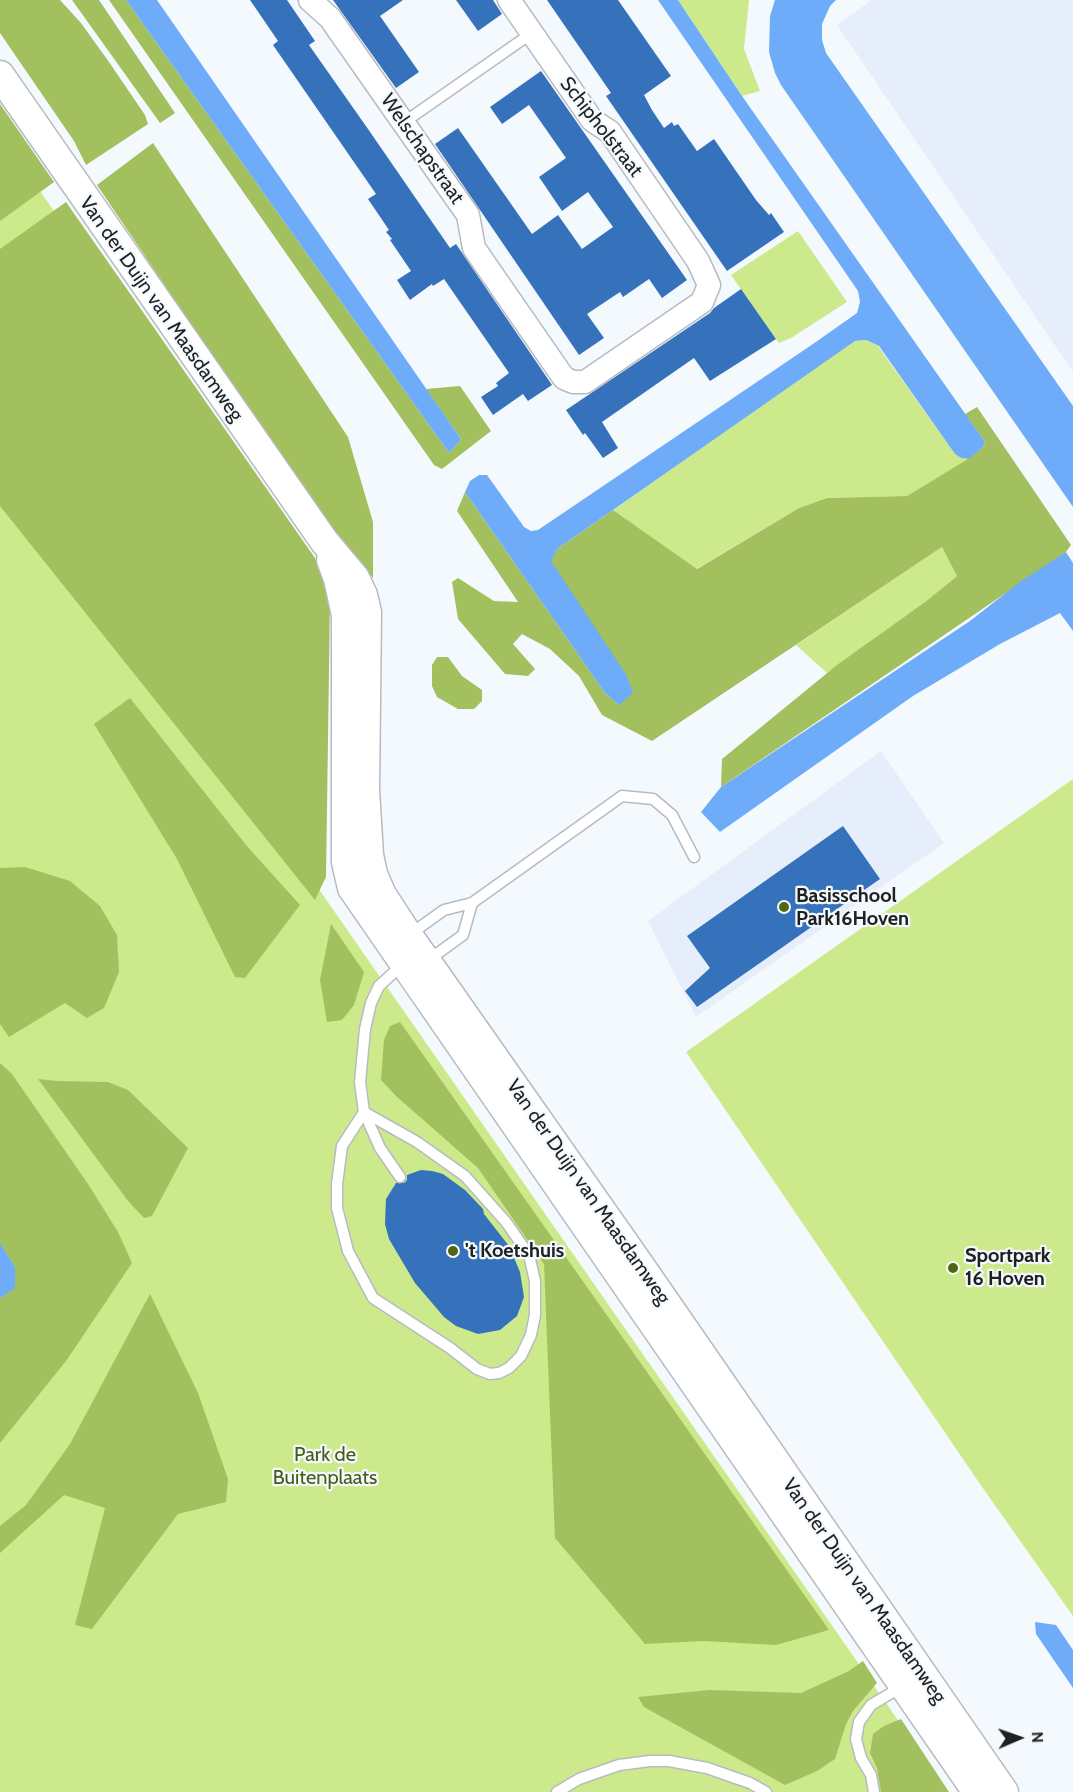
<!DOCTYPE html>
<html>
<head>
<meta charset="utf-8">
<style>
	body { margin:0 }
	#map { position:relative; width:1073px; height:1792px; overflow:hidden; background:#f4f9fe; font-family:Cabin,sans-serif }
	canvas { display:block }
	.north { position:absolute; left:989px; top:1708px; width:60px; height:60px; -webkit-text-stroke:4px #f4f9fe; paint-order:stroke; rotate:88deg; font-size:16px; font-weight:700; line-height:24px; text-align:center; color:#1f2022 }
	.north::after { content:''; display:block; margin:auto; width:21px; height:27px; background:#1f2022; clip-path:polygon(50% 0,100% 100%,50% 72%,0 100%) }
</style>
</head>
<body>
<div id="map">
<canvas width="1073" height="1792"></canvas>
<div class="north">N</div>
</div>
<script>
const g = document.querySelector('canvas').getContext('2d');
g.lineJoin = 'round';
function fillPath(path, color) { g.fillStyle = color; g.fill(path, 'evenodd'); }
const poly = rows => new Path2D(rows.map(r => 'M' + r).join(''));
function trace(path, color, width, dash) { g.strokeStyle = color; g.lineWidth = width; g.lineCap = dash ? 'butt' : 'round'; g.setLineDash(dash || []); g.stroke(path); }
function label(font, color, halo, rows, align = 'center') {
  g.font = font + ' Cabin,sans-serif'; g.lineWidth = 4.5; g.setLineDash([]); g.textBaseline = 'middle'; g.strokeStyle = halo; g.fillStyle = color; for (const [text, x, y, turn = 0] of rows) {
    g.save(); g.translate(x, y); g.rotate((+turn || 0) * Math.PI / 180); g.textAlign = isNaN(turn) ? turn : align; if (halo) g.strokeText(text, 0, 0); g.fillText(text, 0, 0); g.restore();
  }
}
const built = poly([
	[872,0,1073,0,1073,372,837,25],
	[881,751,944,843,696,1017,648,921]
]);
const green = poly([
	[678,0,749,0,744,49,760,91,742,96],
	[0,131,315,600,309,875,948,1792,0,1792],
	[798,231,847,302,791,338,779,343,731,275],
	[866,340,878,346,955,454,961,458,969,459,907,496,827,498,799,508,696,569,613,510,825,361,855,341],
	[942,547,958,575,925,602,827,673,796,645],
	[1073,779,1073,1616,980,1484,686,1052]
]);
const forest = poly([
	[0,0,60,0,81,23,109,62,145,115,148,124,86,165,74,141,0,33],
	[72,0,99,0,175,113,160,123],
	[109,0,126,0,449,453,461,439,426,389,460,386,491,431,442,469,434,465],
	[0,104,54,182,0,221],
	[153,143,348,437,373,522,373,578,332,533,97,185],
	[66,202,315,558,330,600,326,877,315,900,0,506,0,249],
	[977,407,1071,545,1066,552,721,787,722,759,837,665,925,602,957,576,942,547,652,741,602,715,579,676,550,649,522,634,513,644,535,669,528,676,505,674,458,619,452,582,458,578,494,601,518,602,457,511,465,492,605,693,619,705,550,561,557,549,613,510,697,569,799,508,827,498,907,496,968,459,983,447,985,442,965,414],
	[437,657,448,657,462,676,482,690,482,701,474,709,458,709,437,697,432,686,432,665],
	[130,698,246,845,300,905,245,978,235,977,177,859,94,724],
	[25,867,70,881,100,906,117,935,119,972,104,1008,87,1018,65,1003,9,1037,0,1024,0,868],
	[331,924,364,972,354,1005,342,1020,327,1022,320,980],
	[400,1022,829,1630,776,1645,703,1641,645,1644,555,1538,544,1264,478,1168,396,1096,381,1080,384,1040,390,1026],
	[0,1063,12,1074,88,1184,118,1232,132,1263,66,1361,0,1443,0,1298,15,1287,15,1267,0,1243],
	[38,1079,57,1081,108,1082,128,1090,188,1148,152,1216,144,1218,128,1201],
	[150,1294,198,1393,228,1479,226,1502,178,1514,92,1629,75,1625,105,1508,64,1495,0,1553,0,1526,26,1505,70,1444],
	[863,1661,877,1683,853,1711,846,1724,835,1759,817,1771,785,1785,644,1707,638,1697,709,1690,801,1693,849,1671],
	[901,1719,949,1792,881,1792,877,1768,870,1753,873,1734,884,1726]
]);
const water = poly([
	[126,0,157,0,461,439,449,453],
	[658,0,678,0,742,96,985,442,983,447,969,459,961,458,955,454,879,346,866,340,855,341,557,549,551,561,627,676,633,693,619,705,605,693,465,492,470,481,479,475,487,475,524,527,531,531,538,530,813,344,857,313,860,302,858,291],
	[775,0,836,0,830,6,822,24,822,40,826,53,1073,406,1073,507,781,85,775,73,769,52,770,16],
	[1066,552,1073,563,1073,631,1060,613,1000,644,913,696,720,832,701,812,721,787,970,621,1021,581],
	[0,1243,15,1267,15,1288,0,1298],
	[1035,1622,1056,1625,1073,1650,1073,1688,1036,1634]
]);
const building = poly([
	[250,0,287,0,315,41,309,45,368,129,450,248,456,244,552,385,528,401,523,394,493,415,481,397,498,386,496,383,509,373,444,279,433,286,432,284,410,300,397,280,411,271,390,240,392,239,386,232,389,230,368,199,376,194,273,45,278,41],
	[333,0,403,0,380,16,419,72,396,88],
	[456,0,493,0,502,14,478,31],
	[547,0,618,0,671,76,644,95,652,110,664,128,672,122,674,126,678,124,697,151,714,139,756,200,769,215,771,213,784,232,727,271,606,96,611,93],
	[541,71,687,280,662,298,649,279,623,297,620,292,587,314,604,338,579,355,435,144,458,128,532,234,558,215,582,249,613,227,588,192,562,211,539,177,566,158,529,105,502,124,490,107],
	[741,289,776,339,710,381,694,358,602,422,618,448,603,458,585,433,583,435,566,410,710,313,714,308],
	[843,826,880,879,697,1007,685,991,710,968,687,936],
	[421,1170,432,1171,443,1174,465,1190,483,1209,484,1214,509,1246,520,1272,524,1297,517,1316,500,1330,478,1334,456,1326,444,1317,415,1283,389,1239,385,1224,386,1199,396,1183,404,1183,407,1180,407,1175]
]);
const service = poly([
	[403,123,532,33],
	[409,935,444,910,472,903,622,796,653,799,672,815,694,857],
	[427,961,463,935,472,903],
	[364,1112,417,1142,465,1176,506,1222,529,1255,535,1281,535,1315,531,1335,521,1356,509,1368,499,1373,490,1374,477,1369,450,1348,373,1298,348,1251,337,1208,337,1184,342,1146,364,1112],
	[400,1177,380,1148,364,1112,360,1082,365,1029,371,1003,379,986,403,964],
	[557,1792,579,1779,619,1765,650,1761,669,1761,707,1768,750,1783,766,1792],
	[874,1792,871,1775,861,1758,856,1739,859,1722,871,1705,903,1686]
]);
const minor = poly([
	[310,0,330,18,468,215,474,248,559,371,564,378,573,382,585,382,702,302,709,285,698,261,610,132,592,120,509,0]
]);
const tertiary = poly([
	[0,75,324,541,355,578,363,595,367,612,365,790,369,855,373,874,382,895,408,935,639,1264,1004,1792],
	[331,560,338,579,346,615,346,862,352,888,977,1792]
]);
const markers = [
	[784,907,6,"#516613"],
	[453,1251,6,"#516613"],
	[953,1268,6,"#516613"]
];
const streetNames = [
	["Schipholstraat",601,127,52],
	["Welschapstraat",422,149,55],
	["Van der Duijn van Maasdamweg",161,309,55],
	["Van der Duijn van Maasdamweg",588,1192,55],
	["Van der Duijn van Maasdamweg",864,1591,55]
];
const poiNames = [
	["Basisschool",796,896],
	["Park16Hoven",796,919],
	["'t Koetshuis",465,1251],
	["Sportpark",965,1256],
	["16 Hoven",965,1279]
];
const parkNames = [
	["Park de",325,1455],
	["Buitenplaats",325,1478]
];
fillPath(built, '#e5eefa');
fillPath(green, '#ccea8b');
fillPath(forest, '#a2c05e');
fillPath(water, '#6eacf9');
fillPath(building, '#3572bb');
trace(service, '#b7bbc1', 13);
trace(minor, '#b7bbc1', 25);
trace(tertiary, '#b7bbc1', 31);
trace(service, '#fff', 10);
trace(minor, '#fff', 22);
trace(tertiary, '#fff', 28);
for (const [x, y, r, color] of markers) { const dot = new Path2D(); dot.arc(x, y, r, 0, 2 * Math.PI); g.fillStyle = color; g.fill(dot); trace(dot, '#f4f9fe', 2); }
label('20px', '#1f2022', '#f4f9fe', streetNames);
label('bold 20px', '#1f2022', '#f4f9fe', poiNames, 'left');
label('20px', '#485b15', '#f4f9fe', parkNames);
</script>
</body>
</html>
